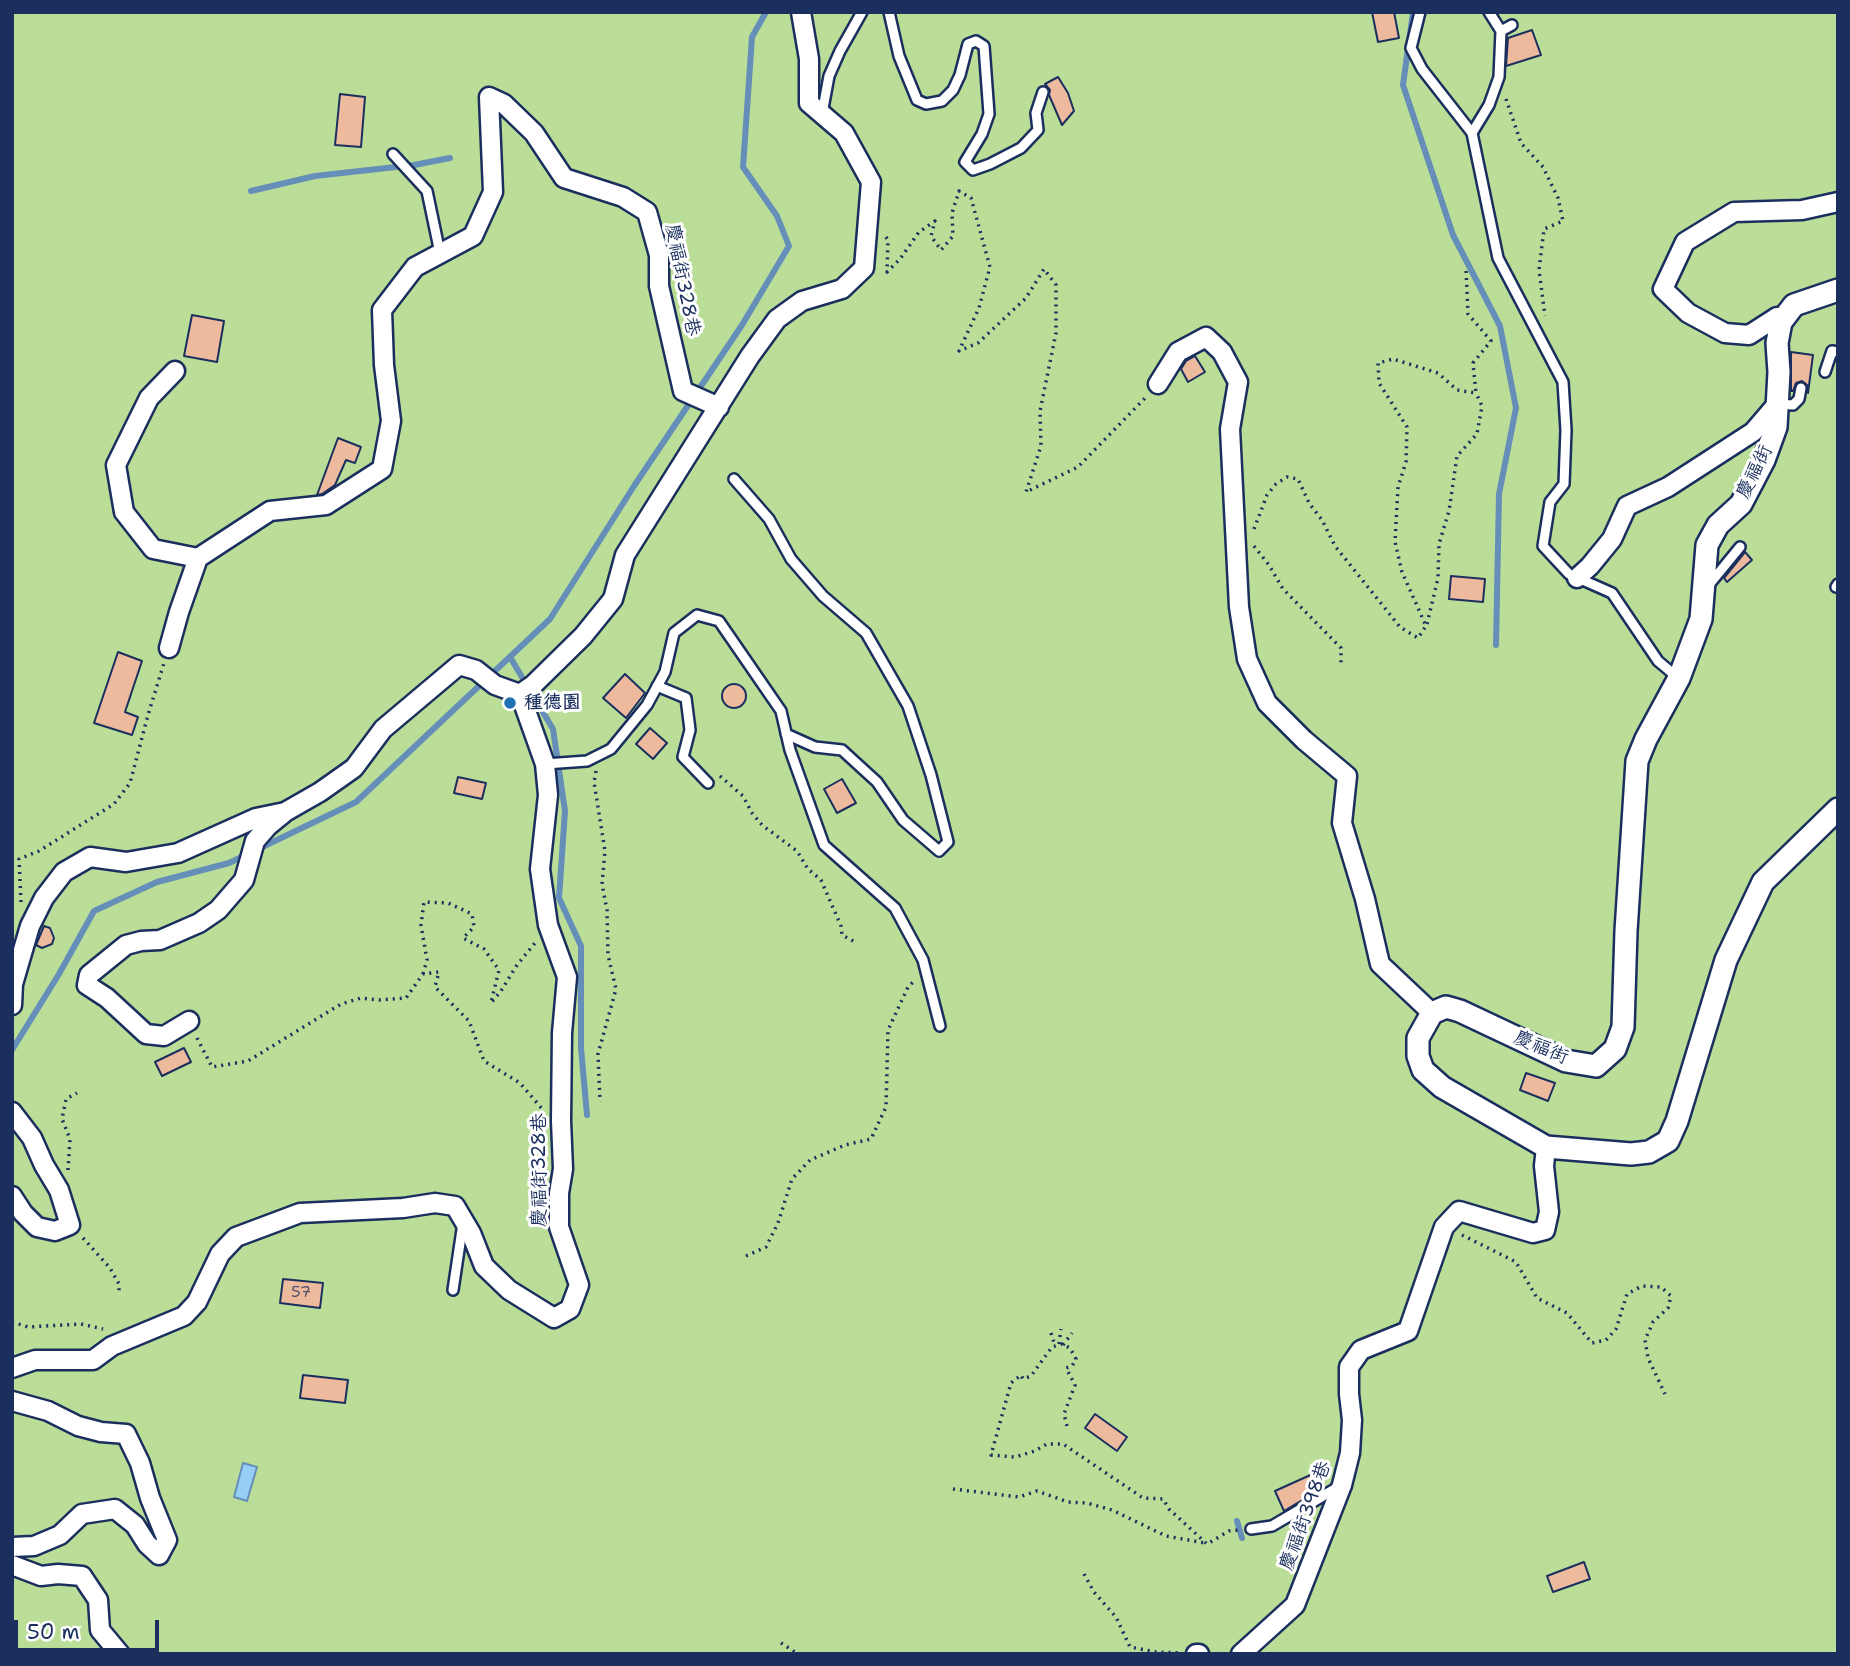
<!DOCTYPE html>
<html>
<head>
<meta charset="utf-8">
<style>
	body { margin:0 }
	#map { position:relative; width:1850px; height:1666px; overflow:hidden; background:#faeae2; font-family:"Shantell Sans",sans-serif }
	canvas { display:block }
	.frame { position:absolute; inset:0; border:14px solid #1b2f5e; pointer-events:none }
	.scale { position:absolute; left:14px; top:1620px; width:145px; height:32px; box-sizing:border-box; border:4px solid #1b2f5e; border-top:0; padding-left:9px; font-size:21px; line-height:24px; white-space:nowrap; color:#1b2f5e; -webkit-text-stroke:5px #fff; paint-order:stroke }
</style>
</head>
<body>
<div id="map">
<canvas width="1850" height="1666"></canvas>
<div class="frame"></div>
<div class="scale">50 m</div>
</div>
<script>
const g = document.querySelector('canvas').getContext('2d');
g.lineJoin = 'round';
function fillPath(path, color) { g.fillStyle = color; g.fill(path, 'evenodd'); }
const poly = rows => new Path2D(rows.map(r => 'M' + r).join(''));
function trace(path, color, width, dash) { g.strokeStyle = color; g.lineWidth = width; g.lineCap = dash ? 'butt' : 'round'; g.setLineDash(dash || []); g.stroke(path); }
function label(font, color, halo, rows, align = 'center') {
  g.font = font + ' "Shantell Sans","LXGW WenKai TC",sans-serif'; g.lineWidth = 6; g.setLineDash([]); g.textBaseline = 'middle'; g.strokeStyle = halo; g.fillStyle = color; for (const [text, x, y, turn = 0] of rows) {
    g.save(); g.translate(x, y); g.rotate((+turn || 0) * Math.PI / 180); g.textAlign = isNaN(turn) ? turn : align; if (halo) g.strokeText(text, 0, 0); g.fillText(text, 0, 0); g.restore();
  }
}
const green = poly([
	[12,12,1838,12,1838,1654,12,1654]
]);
const water = poly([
	[243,1463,257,1467,247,1501,234,1497,243,1463]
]);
const stream = poly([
	[1413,12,1403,85,1453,235,1500,326,1516,408,1499,494,1496,645],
	[251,191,315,176,414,165,450,158],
	[510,657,553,729,565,811,559,898,581,946,581,1048,587,1115],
	[12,1050,59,974,94,911,157,882,229,863,356,802,550,619,634,486,742,325,789,246,777,216,743,167,752,37,766,12],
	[1237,1521,1242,1538]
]);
const building = poly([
	[1372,12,1394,12,1399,38,1378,42,1372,12],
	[1532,30,1541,55,1506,66,1508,38,1532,30],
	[1058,77,1068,93,1074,111,1062,125,1049,95,1050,90,1045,84,1058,77],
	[340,94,365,97,361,147,335,145,340,94],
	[192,315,224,321,217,362,184,356,192,315],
	[1791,352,1813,355,1808,393,1807,385,1802,381,1796,383,1793,391,1791,391,1791,352],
	[1195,356,1205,372,1188,382,1181,369,1186,361,1195,356],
	[338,438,361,447,355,463,346,460,335,485,322,494,317,495,338,438],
	[1745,552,1752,560,1727,582,1724,578,1745,552],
	[1451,576,1485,579,1483,602,1449,599,1451,576],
	[118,652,142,661,125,712,138,717,132,735,94,723,118,652],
	[625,674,645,693,626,718,603,698,625,674],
	'722 696a12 12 0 1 1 24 0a12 12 0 1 1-24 0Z',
	[650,728,667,743,653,759,636,744,650,728],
	[458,777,486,783,482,799,454,793,458,777],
	[842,779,856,803,837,813,824,789,842,779],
	[44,926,50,928,54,938,52,944,42,948,36,945,44,926],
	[184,1048,191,1062,162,1076,155,1062,184,1048],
	[1526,1073,1555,1083,1548,1101,1520,1090,1526,1073],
	[283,1279,323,1283,320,1308,280,1303,283,1279],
	[303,1375,348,1380,345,1403,300,1398,303,1375],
	[1095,1414,1127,1437,1117,1451,1085,1428,1095,1414],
	[1317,1472,1324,1487,1284,1511,1275,1491,1317,1472],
	[1584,1562,1590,1579,1553,1592,1547,1576,1584,1562]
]);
const path = poly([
	[1506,99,1521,143,1543,167,1558,198,1563,221,1544,229,1539,270,1545,316],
	[886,237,888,240,887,272,900,259,919,232,935,221,931,236,941,250,953,236,952,213,959,191,971,198,990,267,979,308,959,351,978,343,1026,298,1044,269,1056,285,1056,333,1040,411,1041,446,1026,492,1078,467,1147,396],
	[1254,529,1267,495,1276,484,1287,477,1298,479,1309,503,1322,520,1335,546,1400,627,1418,638,1426,626,1402,572,1395,542,1398,487,1406,462,1407,427,1379,383,1378,363,1393,359,1438,373,1457,390,1476,393,1473,363,1491,341,1468,314,1466,269],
	[1254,546,1269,565,1283,589,1341,648,1341,665],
	[1427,624,1438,578,1439,544,1449,511,1457,456,1477,434,1482,406,1476,393],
	[596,771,594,782,605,851,602,884,607,910,608,955,616,989,598,1054,600,1102],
	[720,776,743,796,752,813,762,825,797,851,808,869,821,880,841,926,842,935,855,942],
	[21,902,19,859,39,851,114,804,130,783,148,715,164,663],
	[423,974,427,960,421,925,424,902,448,903,472,914,474,927,463,938,484,949,499,970,491,1003,501,991,517,965,535,943],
	[197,1038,212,1067,248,1061,341,1004,361,998,379,1000,406,998,423,974,439,972,435,987,469,1021,484,1061,520,1083,543,1110],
	[68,1170,70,1139,62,1119,66,1099,77,1093],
	[1462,1235,1516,1262,1537,1298,1567,1313,1592,1343,1606,1340,1616,1329,1627,1294,1642,1286,1661,1287,1671,1296,1668,1308,1653,1322,1645,1340,1648,1358,1665,1394],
	[83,1238,110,1268,119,1284,119,1294],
	[746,1256,766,1247,778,1223,792,1179,810,1160,845,1145,871,1139,886,1107,888,1030,908,987,914,981],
	[12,1322,28,1327,81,1324,103,1329],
	[1051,1333,1055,1346],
	[1059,1344,1061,1329],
	[1063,1345,1072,1333],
	[1067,1426,1064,1414,1075,1385,1066,1368,1072,1366,1076,1359,1070,1348,1062,1344,1052,1347,1031,1376,1023,1379,1021,1375,1011,1383,991,1455,1015,1457,1035,1451,1047,1444,1063,1444,1143,1498,1163,1499,1169,1509,1207,1544,1229,1531,1239,1530],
	[953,1489,1019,1497,1037,1491,1068,1502,1087,1503,1112,1510,1166,1536,1205,1543],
	[1084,1574,1094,1592,1116,1617,1130,1647,1156,1652,1181,1653],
	[781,1643,798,1654]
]);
const service = poly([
	[889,12,899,56,917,100,926,104,942,101,953,90,960,75,968,44,976,41,984,46,989,114,982,134,965,162,973,170,990,164,1021,148,1038,130,1036,113,1043,92],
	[1420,12,1411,48,1422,69,1472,133,1498,258,1563,382,1566,430,1564,484,1550,502,1543,546,1569,574,1612,593,1658,661,1677,677],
	[1489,12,1501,31,1512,25],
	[822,114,829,76,840,51,862,12],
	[1472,133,1489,105,1499,77,1501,31],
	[393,154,427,191,440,253],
	[1825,372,1832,351,1838,352],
	[1777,404,1793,405,1799,399,1801,388],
	[734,479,769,519,791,559,823,596,866,633,908,706,931,775,948,842,939,851,903,820,877,782,842,750,815,747,786,734],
	[1708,586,1740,547],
	[1836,587,1838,584],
	[657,686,686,698,690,730,683,757,708,783],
	[545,764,587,761,611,749,647,705,665,672,674,633,697,615,719,621,781,711,790,750,824,845,895,908,923,960,940,1026],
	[453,1290,463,1223],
	[1251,1529,1272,1526,1340,1486]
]);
const minor = poly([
	[1785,317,1777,317,1749,335,1725,333,1688,313,1663,289,1685,242,1734,212,1802,210,1838,202],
	[175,371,149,398,116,465,124,512,153,549,198,558,270,511,326,505,382,469,391,421,384,365,382,310,415,267,473,236,493,192,489,97,504,104,534,133,564,178,623,197,647,212,659,255,659,286,683,391,719,407],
	[1158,384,1178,352,1206,337,1222,352,1238,382,1230,429,1239,607,1247,659,1267,703,1304,740,1347,776,1342,823,1365,899,1380,964,1432,1013],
	[1577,578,1590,566,1612,539,1627,506,1668,487,1753,432,1777,404],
	[169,648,179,612,198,558],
	[12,1005,13,984,30,926,44,898,64,872,90,857,126,862,178,853,256,818,285,812,320,792,354,768,383,729,459,665,476,670,495,685,520,694,533,685,583,636,613,599,625,555,750,356,777,319,802,301,842,289,864,268,871,182,844,133,809,103,809,59,801,12],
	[189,1021,164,1036,146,1034,107,998,87,985,89,975,126,945,141,941,160,940,199,923,218,910,244,880,255,841,268,826,284,813],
	[12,1112,32,1138,44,1165,59,1190,70,1225,55,1231,37,1227,23,1213,12,1196],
	[12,1368,35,1360,93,1360,112,1346,184,1316,197,1302,220,1254,236,1237,300,1213,403,1208,435,1203,455,1206,471,1233,484,1266,509,1290,554,1318,570,1309,579,1285,559,1227,559,1193,563,1169,561,1121,562,1033,567,977,548,925,540,869,548,795,545,764,520,694],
	[12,1401,48,1411,78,1426,101,1432,126,1434,140,1463,150,1498,167,1540,159,1555,147,1544,135,1525,115,1509,82,1514,60,1535,34,1546,12,1547],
	[12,1565,41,1576,58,1574,82,1576,98,1600,100,1630,120,1654],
	[1196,1654,1199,1654],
	[1241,1654,1295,1605,1342,1485,1350,1453,1352,1420,1349,1394,1349,1367,1361,1350,1408,1331,1444,1227,1459,1211,1533,1233,1545,1230,1549,1212,1544,1166,1546,1147]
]);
const tertiary = poly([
	[1838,290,1794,305,1781,322,1777,343,1779,372,1776,427,1764,460,1741,504,1718,525,1707,545,1701,619,1679,678,1646,739,1637,761,1626,931,1623,1027,1615,1049,1596,1066,1566,1061,1460,1011,1446,1007,1432,1013,1418,1038,1418,1056,1423,1070,1442,1087,1546,1147,1631,1154,1649,1152,1668,1141,1677,1121,1726,960,1763,882,1838,809]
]);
const markers = [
	[510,703,7,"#1f6fb2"]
];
const numberNames = [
	["57",301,1293]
];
const streetNames = [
	["慶福街328巷",682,280,79],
	["慶福街",1755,472,-64],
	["慶福街",1541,1048,23],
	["慶福街328巷",540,1170,-90],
	["慶福街398巷",1306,1516,-70]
];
const poiNames = [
	["種德園",524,703]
];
fillPath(green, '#bade98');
fillPath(water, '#96cef5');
trace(water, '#658eb9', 2);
trace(stream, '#658eb9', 6);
fillPath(building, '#edba9e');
trace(building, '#1b2f5e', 2);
trace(service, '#1b2f5e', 14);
trace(minor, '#1b2f5e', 23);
trace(tertiary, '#1b2f5e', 26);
trace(path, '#1b2f5e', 3.5, [2, 5]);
trace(service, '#fff', 9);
trace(minor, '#fff', 18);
trace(tertiary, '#fff', 21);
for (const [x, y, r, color] of markers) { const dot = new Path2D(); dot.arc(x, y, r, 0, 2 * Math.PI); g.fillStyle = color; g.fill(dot); trace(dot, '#fff', 2.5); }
label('16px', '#50526e', null, numberNames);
label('19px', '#1b2f5e', '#fff', streetNames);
label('bold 19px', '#1b2f5e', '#fff', poiNames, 'left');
</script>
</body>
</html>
